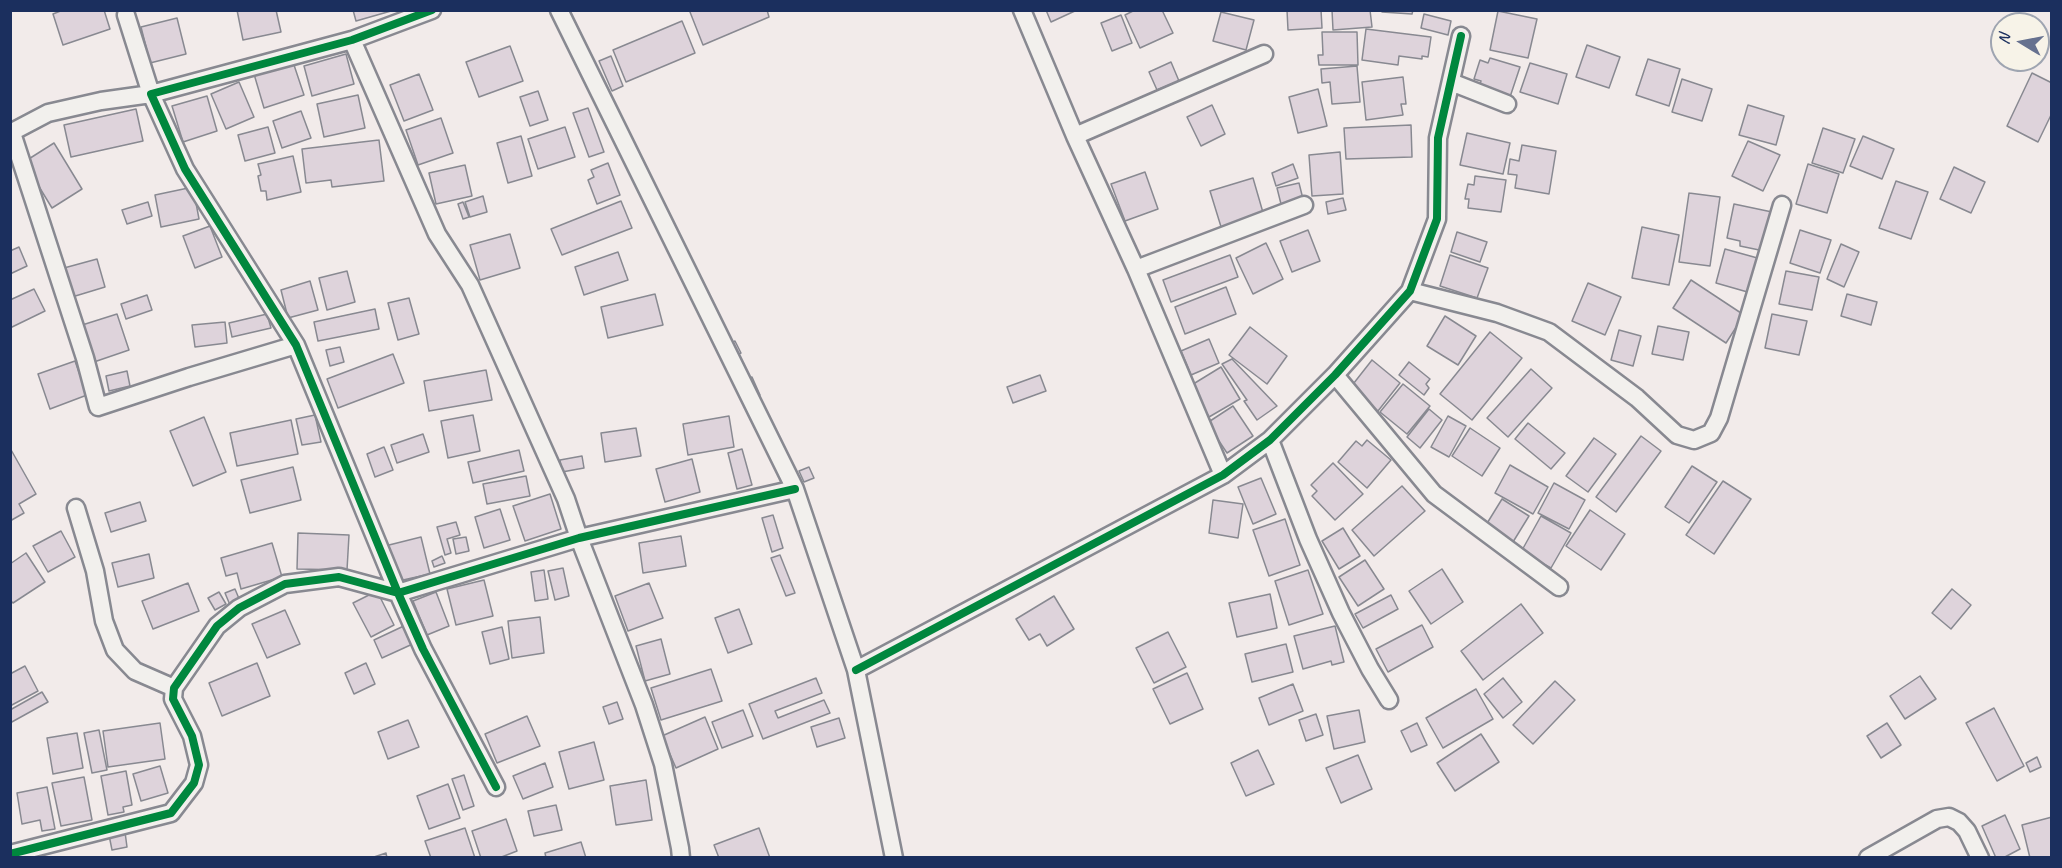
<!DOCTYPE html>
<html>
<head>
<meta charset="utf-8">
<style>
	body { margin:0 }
	#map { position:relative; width:2062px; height:868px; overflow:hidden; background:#f2ebea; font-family:Caveat,sans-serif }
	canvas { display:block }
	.frame { position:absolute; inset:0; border:12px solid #1b2f5e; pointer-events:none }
	.north { position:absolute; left:1990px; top:12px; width:60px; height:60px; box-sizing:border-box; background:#f7f3e8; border:2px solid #9fa5b1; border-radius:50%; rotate:280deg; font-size:16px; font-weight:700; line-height:24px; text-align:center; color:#1b2f5e }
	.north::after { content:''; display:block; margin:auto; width:21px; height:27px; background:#66718f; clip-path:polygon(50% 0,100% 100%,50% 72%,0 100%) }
</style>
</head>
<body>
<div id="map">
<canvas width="2062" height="868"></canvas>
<div class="frame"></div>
<div class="north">N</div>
</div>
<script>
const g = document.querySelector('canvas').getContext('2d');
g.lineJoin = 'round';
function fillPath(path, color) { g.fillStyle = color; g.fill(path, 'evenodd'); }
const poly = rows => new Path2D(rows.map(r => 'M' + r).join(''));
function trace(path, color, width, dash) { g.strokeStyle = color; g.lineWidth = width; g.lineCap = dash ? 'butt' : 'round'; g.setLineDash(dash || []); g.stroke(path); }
const building = poly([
	[63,10,104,10,110,29,63,45,53,14,63,10],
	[237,10,276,10,281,32,243,40,237,10],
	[353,10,391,10,391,11,356,21,353,10],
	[693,10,767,10,769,17,703,45,690,12,693,10],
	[1046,10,1077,10,1051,22,1046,10],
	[1135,10,1162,10,1173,33,1140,48,1125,15,1135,10],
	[1287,10,1321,10,1322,28,1288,30,1287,10],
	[1332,10,1370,10,1372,27,1333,30,1332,10],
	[1382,10,1413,10,1412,14,1382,12,1382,10],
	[1498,11,1537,19,1528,58,1490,50,1498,11],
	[1221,12,1254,20,1246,50,1213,41,1221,12],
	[1424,14,1451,21,1448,35,1421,28,1424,14],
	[1121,15,1132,43,1112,51,1101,23,1121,15],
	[177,18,186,54,150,63,141,27,177,18],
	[682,21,695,53,626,82,613,50,682,21],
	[1366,29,1431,37,1428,57,1422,56,1422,59,1399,56,1398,65,1362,60,1366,29],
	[1322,32,1357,32,1358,65,1319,65,1318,55,1323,55,1322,32],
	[1587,45,1620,57,1609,88,1576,77,1587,45],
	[510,46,523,81,479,97,466,62,510,46],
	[346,54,354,84,312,96,304,66,346,54],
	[611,56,623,86,612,91,599,61,611,56],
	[1490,58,1520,67,1509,100,1478,90,1481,81,1474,79,1480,60,1488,63,1490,58],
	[1648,59,1680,69,1669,106,1636,95,1648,59],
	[293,62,304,95,264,108,254,74,293,62],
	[1171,62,1179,81,1157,90,1149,72,1171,62],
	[1530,63,1567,74,1558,104,1520,92,1530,63],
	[1357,66,1360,102,1332,104,1330,82,1322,83,1321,69,1357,66],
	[2032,73,2052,83,2052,113,2038,142,2007,126,2032,73],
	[419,74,433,110,404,121,390,85,419,74],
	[1403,77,1406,104,1401,104,1403,115,1366,120,1362,82,1403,77],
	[1682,79,1712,89,1702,121,1672,112,1682,79],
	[239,82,254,117,226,129,211,94,239,82],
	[1318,89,1327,126,1298,133,1289,97,1318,89],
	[538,91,548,120,530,126,520,97,538,91],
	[358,95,365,128,324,137,317,104,358,95],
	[207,96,217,131,183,142,172,106,207,96],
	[1212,105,1225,134,1201,146,1187,117,1212,105],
	[1748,105,1784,116,1776,145,1739,135,1748,105],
	[588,108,604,152,589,157,573,113,588,108],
	[136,109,143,141,71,157,64,125,136,109],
	[301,111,311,138,282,148,273,121,301,111],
	[441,118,453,153,418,165,406,130,441,118],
	[1411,125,1412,157,1346,159,1344,128,1411,125],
	[268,127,275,153,245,161,238,135,268,127],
	[565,127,575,157,538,169,528,139,565,127],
	[1823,128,1855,139,1843,173,1812,163,1823,128],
	[1467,133,1510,143,1503,174,1460,165,1467,133],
	[521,136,532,176,508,183,497,143,521,136],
	[1863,136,1894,149,1882,179,1850,166,1863,136],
	[379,140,384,181,332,187,331,180,306,183,302,149,379,140],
	[1748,141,1780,155,1763,191,1732,176,1748,141],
	[54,143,82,189,52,208,24,162,54,143],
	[1522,145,1556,151,1549,194,1515,188,1517,175,1508,174,1510,159,1519,161,1522,145],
	[1340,152,1343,194,1312,196,1309,155,1340,152],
	[293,156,301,192,267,200,266,191,261,191,258,176,261,175,258,164,293,156],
	[608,163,620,195,597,204,588,180,594,177,591,170,608,163],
	[1293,164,1298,178,1276,186,1272,173,1293,164],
	[1808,164,1839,174,1827,213,1796,204,1808,164],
	[465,165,472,196,436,204,429,173,465,165],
	[1954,167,1985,182,1971,213,1940,199,1954,167],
	[1145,172,1158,209,1125,221,1111,184,1145,172],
	[1475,176,1506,180,1501,212,1468,208,1469,199,1465,199,1468,184,1474,185,1475,176],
	[1253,178,1264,216,1222,230,1210,191,1253,178],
	[1896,181,1928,192,1911,239,1879,228,1896,181],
	[1299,183,1303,199,1281,204,1277,188,1299,183],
	[193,187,199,219,161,227,155,195,193,187],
	[1689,193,1720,197,1710,266,1679,262,1689,193],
	[483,196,487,212,470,217,465,202,483,196],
	[1343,198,1346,210,1328,214,1326,202,1343,198],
	[621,201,632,228,562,255,551,229,621,201],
	[148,202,152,216,127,224,122,210,148,202],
	[463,202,469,217,463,219,458,204,463,202],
	[1734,204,1772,212,1764,251,1740,246,1740,241,1727,238,1734,204],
	[210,226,222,257,195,268,183,236,210,226],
	[1642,227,1679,235,1669,285,1632,278,1642,227],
	[1308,230,1320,261,1292,272,1280,241,1308,230],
	[1800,230,1831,240,1820,273,1790,263,1800,230],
	[1457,232,1487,242,1480,262,1451,252,1457,232],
	[510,234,520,268,480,280,470,245,510,234],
	[1266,243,1283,279,1253,294,1236,258,1266,243],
	[1841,244,1859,252,1844,287,1827,279,1841,244],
	[19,247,27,266,10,274,10,251,19,247],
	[1725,249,1761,259,1751,293,1716,283,1725,249],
	[618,252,628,280,584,295,575,267,618,252],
	[1230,255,1238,277,1171,302,1163,280,1230,255],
	[1450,255,1488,268,1477,298,1440,286,1450,255],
	[97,259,105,287,72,297,64,268,97,259],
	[347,271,355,302,327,310,319,278,347,271],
	[1786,271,1819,277,1812,310,1779,304,1786,271],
	[1691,280,1744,315,1726,343,1673,308,1691,280],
	[310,281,318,310,288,318,281,290,310,281],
	[1588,283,1621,297,1605,335,1572,321,1588,283],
	[1226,287,1236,314,1185,334,1175,307,1226,287],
	[34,289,45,311,10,328,10,300,34,289],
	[655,294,663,325,608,338,601,307,655,294],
	[1847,294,1877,302,1871,325,1841,316,1847,294],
	[147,295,152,310,126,319,121,304,147,295],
	[409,298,419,334,398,340,388,303,409,298],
	[375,309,379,329,318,341,314,322,375,309],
	[117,314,129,350,91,363,79,326,117,314],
	[267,314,271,328,232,337,229,323,267,314],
	[1772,314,1807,321,1799,355,1765,348,1772,314],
	[1445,316,1476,336,1458,365,1427,346,1445,316],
	[225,322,227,343,195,347,192,325,225,322],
	[1658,326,1689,332,1683,360,1652,354,1658,326],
	[1250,327,1287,356,1267,384,1229,355,1250,327],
	[1619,330,1641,336,1633,366,1611,360,1619,330],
	[1490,332,1522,358,1472,420,1440,394,1490,332],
	[1209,339,1219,363,1191,375,1181,351,1209,339],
	[735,341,741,353,734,356,729,344,735,341],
	[340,347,344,362,330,366,326,350,340,347],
	[393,354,404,383,338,408,327,379,393,354],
	[1232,359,1277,406,1257,420,1244,401,1247,400,1222,364,1232,359],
	[1372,360,1400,383,1378,411,1350,388,1372,360],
	[75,361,87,395,50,409,38,374,75,361],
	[1409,362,1430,379,1426,384,1429,388,1424,395,1399,375,1409,362],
	[1221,367,1240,399,1209,417,1190,386,1221,367],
	[1531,369,1552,388,1508,437,1487,418,1531,369],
	[486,370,492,400,429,411,424,381,486,370],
	[127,371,130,386,109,391,106,376,127,371],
	[1040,375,1046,391,1013,403,1007,387,1040,375],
	[752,377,760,395,753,397,746,380,752,377],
	[1403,384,1430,406,1407,434,1380,412,1403,384],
	[1233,406,1253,436,1227,453,1207,423,1233,406],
	[1429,409,1442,420,1420,448,1407,437,1429,409],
	[315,415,321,442,302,445,296,419,315,415],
	[473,415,480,451,448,458,441,421,473,415],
	[729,416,734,447,688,455,683,424,729,416],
	[1448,416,1466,426,1449,457,1431,447,1448,416],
	[204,417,226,472,193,486,170,431,204,417],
	[291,420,298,454,237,466,230,433,291,420],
	[1528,423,1565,453,1551,469,1515,439,1528,423],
	[636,428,641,456,605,462,601,433,636,428],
	[1470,428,1500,448,1482,476,1452,456,1470,428],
	[423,434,429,452,397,463,391,445,423,434],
	[1641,436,1661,451,1616,512,1596,497,1641,436],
	[1594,438,1616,454,1588,492,1566,476,1594,438],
	[1367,440,1391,460,1367,488,1338,462,1356,441,1362,446,1367,440],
	[384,447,393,470,375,477,367,454,384,447],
	[10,448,36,494,19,504,24,513,10,521,10,448],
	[742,449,752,485,737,489,728,453,742,449],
	[519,450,524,471,473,483,468,462,519,450],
	[582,456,584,468,562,472,560,460,582,456],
	[692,459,700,492,665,502,656,469,692,459],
	[1333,463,1363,494,1335,520,1312,496,1317,491,1311,485,1333,463],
	[1510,465,1548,487,1533,514,1495,493,1510,465],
	[1692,466,1717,482,1689,523,1665,507,1692,466],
	[293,467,301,500,250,513,241,480,293,467],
	[809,467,814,478,804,482,799,471,809,467],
	[526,476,530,496,487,504,483,484,526,476],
	[1261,478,1276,514,1253,524,1238,487,1261,478],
	[1723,481,1751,499,1714,554,1686,535,1723,481],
	[1554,483,1585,500,1569,529,1538,513,1554,483],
	[1402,486,1425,511,1374,556,1352,530,1402,486],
	[550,494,561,529,525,541,513,506,550,494],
	[1502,499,1529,516,1513,542,1486,525,1502,499],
	[1213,500,1243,504,1238,538,1209,533,1213,500],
	[140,502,146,521,111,532,105,513,140,502],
	[500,509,510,540,484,548,475,517,500,509],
	[1590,510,1625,534,1601,570,1566,546,1590,510],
	[773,515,783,548,772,552,762,518,773,515],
	[1541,516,1571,533,1551,568,1521,552,1541,516],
	[1285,519,1300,565,1269,576,1253,530,1285,519],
	[456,522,460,535,447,539,451,553,445,555,437,527,456,522],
	[1343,528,1360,556,1339,569,1322,541,1343,528],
	[61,531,75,557,48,572,33,546,61,531],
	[298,533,349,535,347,570,297,569,298,533],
	[681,536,686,566,643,573,639,543,681,536],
	[421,537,430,574,394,582,385,546,421,537],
	[466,537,469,551,456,554,453,539,466,537],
	[272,543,282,577,241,589,237,573,226,576,221,558,272,543],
	[26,553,45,582,13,603,10,600,10,564,26,553],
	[149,554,154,578,118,587,112,563,149,554],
	[780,555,795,593,786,596,771,558,780,555],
	[442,556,445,563,434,567,432,561,442,556],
	[1365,560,1384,589,1358,606,1339,577,1365,560],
	[563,568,569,596,555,600,548,571,563,568],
	[1442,569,1463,602,1431,624,1409,591,1442,569],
	[544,570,548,599,535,601,531,572,544,570],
	[1308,570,1323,614,1289,625,1275,581,1308,570],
	[484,580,493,616,456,625,447,589,484,580],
	[188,583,199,611,153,629,142,601,188,583],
	[649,583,663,618,628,631,615,596,649,583],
	[235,589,240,601,230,605,225,593,235,589],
	[1952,589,1971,605,1951,629,1932,613,1952,589],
	[377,591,394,625,371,637,353,603,377,591],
	[219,592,226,604,215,610,208,598,219,592],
	[436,592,449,626,427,635,413,601,436,592],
	[1270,594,1277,628,1237,637,1229,603,1270,594],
	[1391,595,1398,609,1363,628,1355,614,1391,595],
	[1054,596,1074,629,1047,646,1040,634,1029,640,1016,619,1054,596],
	[1521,604,1543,633,1483,680,1461,651,1521,604],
	[739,609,752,644,728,653,715,618,739,609],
	[285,610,300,644,267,658,252,624,285,610],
	[540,617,544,653,512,658,508,621,540,617],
	[408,624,417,642,382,658,374,640,408,624],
	[1422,625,1433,647,1388,672,1376,649,1422,625],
	[1335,626,1344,662,1332,665,1331,661,1303,669,1294,636,1335,626],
	[502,627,509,659,490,664,482,632,502,627],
	[1168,632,1186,667,1154,683,1136,648,1168,632],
	[661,639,670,674,645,681,636,646,661,639],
	[1286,644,1293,672,1252,682,1245,654,1286,644],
	[257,663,270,696,222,716,209,683,257,663],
	[366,663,375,684,354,694,345,673,366,663],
	[25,666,38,691,10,706,10,674,25,666],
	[711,669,722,701,661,720,651,688,711,669],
	[1187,673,1203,709,1170,724,1153,689,1187,673],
	[1920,676,1936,699,1905,719,1890,696,1920,676],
	[816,678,822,693,775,711,778,718,824,700,830,713,763,739,749,704,816,678],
	[1503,678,1522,702,1503,718,1484,694,1503,678],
	[1555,681,1575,700,1533,744,1513,725,1555,681],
	[1293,684,1303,711,1269,725,1259,698,1293,684],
	[1476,689,1493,719,1443,748,1426,718,1476,689],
	[42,692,48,702,10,723,10,710,42,692],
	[617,702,623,719,609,724,603,707,617,702],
	[1994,708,2024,766,1997,781,1966,723,1994,708],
	[743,710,753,736,722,748,712,722,743,710],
	[1359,710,1365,742,1334,749,1327,716,1359,710],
	[1316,714,1323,735,1306,741,1299,720,1316,714],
	[527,716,540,746,497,763,485,734,527,716],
	[705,717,718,749,676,768,662,736,705,717],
	[839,718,845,738,817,747,811,727,839,718],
	[408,720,419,747,388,759,378,732,408,720],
	[160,723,165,759,108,767,103,731,160,723],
	[1417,723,1427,745,1411,752,1401,731,1417,723],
	[1887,723,1901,745,1881,758,1867,736,1887,723],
	[99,730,107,770,92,773,84,733,99,730],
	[77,733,83,768,53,774,47,738,77,733],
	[1481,734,1499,762,1455,791,1437,763,1481,734],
	[594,742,604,780,569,789,559,752,594,742],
	[1258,750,1274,784,1246,796,1231,763,1258,750],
	[1358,755,1372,789,1341,803,1326,768,1358,755],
	[2037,757,2041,767,2030,772,2026,763,2037,757],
	[545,763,553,787,523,799,513,776,545,763],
	[160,766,168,793,141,801,133,774,160,766],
	[126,771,132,805,123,807,124,812,108,815,101,776,126,771],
	[464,775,474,806,463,810,452,779,464,775],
	[84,777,92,820,61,826,52,783,84,777],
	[646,780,652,820,616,825,610,786,646,780],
	[448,784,460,818,429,829,417,796,448,784],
	[47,787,55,829,42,831,40,820,22,824,17,793,47,787],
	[556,805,562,830,534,836,528,811,556,805],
	[2005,815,2020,849,2003,858,1996,858,1982,826,2005,815],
	[2052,817,2052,858,2030,858,2022,825,2052,817],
	[506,819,517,851,499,858,481,858,472,831,506,819],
	[465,828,475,858,431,858,425,841,465,828],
	[759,828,770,858,719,858,714,845,759,828],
	[125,832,127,847,112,850,109,835,125,832],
	[581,842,586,858,546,858,545,853,581,842],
	[386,853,387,858,371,858,386,853]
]);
const street = poly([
	[432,10,352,40,151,94,185,169,296,345,398,593,423,649,496,787],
	[559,10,795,489,856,670,894,858],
	[1022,10,1075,136,1136,269,1223,475],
	[352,40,437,234,470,285,566,499,579,538,644,705,663,764,680,848,681,858],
	[1451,82,1507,104],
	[10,133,48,113,101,101,151,94,126,15],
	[12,133,85,358,98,407,189,377,296,345],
	[1075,136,1264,54],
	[1136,269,1304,205],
	[1410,291,1497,313,1549,332,1637,398,1677,435,1694,440,1711,433,1719,418,1782,205],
	[1335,375,1434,494,1559,587],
	[1270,440,1308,539,1341,613,1370,669,1389,700],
	[76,508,95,571,104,621,115,650,135,671,174,688],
	[856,670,1223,475,1270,440,1335,375,1410,291,1437,219,1438,138,1461,36],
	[10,854,171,813,194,783,199,765,192,736,173,699,174,688,217,626,239,608,285,584,339,577,398,593,579,538,795,489],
	[1868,858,1937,819,1949,817,1959,822,1967,831,1980,858]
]);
const cycleway = poly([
	[432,10,352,40,151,94,185,169,296,345,398,593,423,649,496,787],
	[856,670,1223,475,1270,440,1335,375,1410,291,1437,219,1438,138,1461,36],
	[10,854,171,813,194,783,199,765,192,736,173,699,174,688,217,626,239,608,285,584,339,577,398,593,579,538,795,489]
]);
fillPath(building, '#ded3db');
trace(building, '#888991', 1.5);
trace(street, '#888991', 21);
trace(street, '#f2f0ed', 16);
trace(cycleway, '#00873e', 8);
</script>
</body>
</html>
